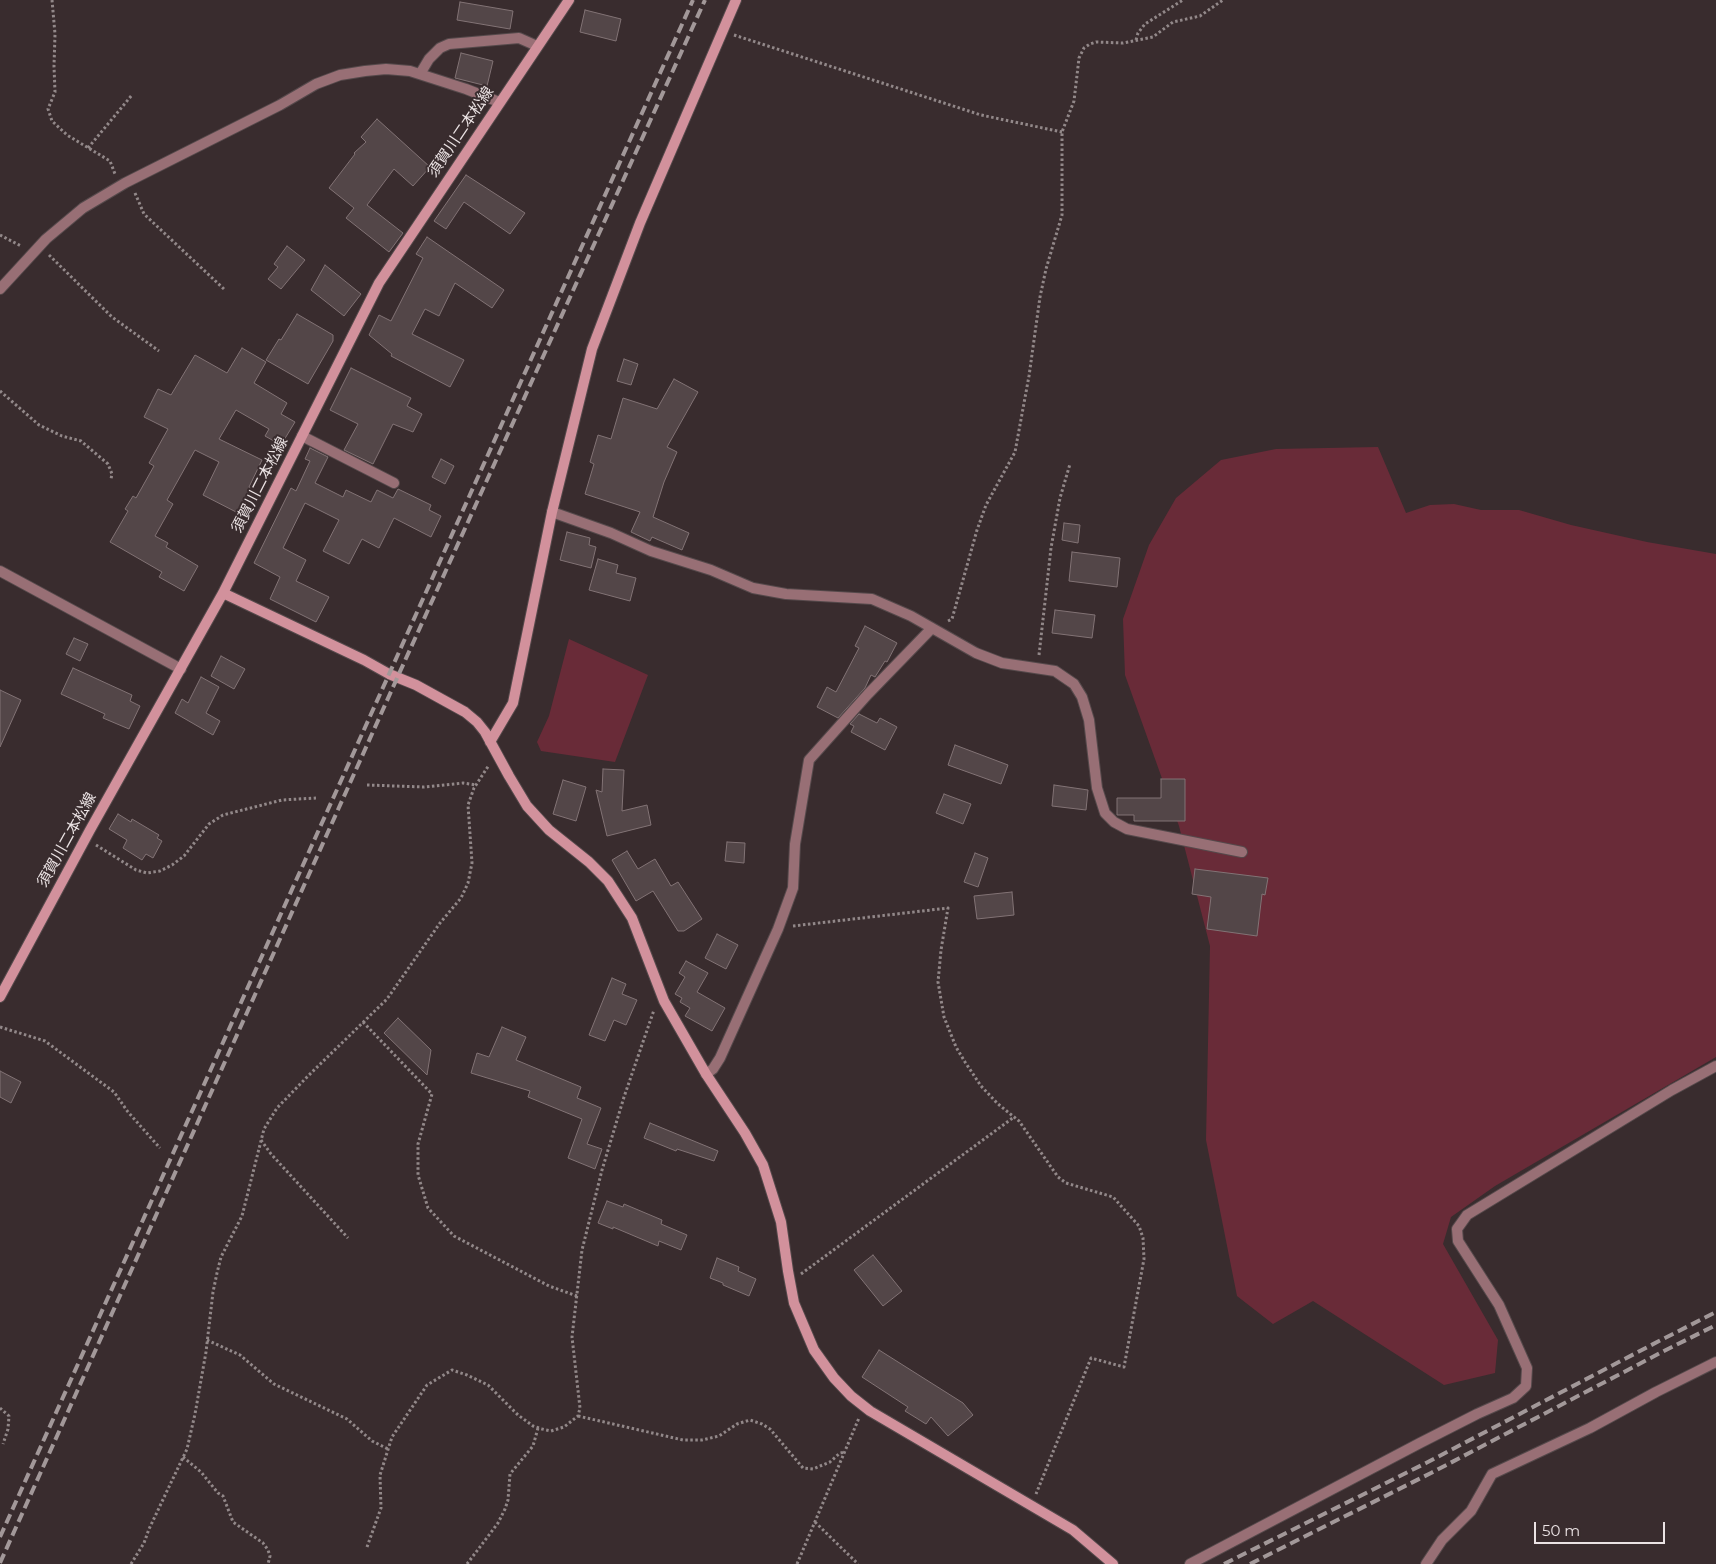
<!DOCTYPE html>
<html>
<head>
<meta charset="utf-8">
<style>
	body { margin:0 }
	#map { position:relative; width:1716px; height:1564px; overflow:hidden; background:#392c2e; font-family:Montserrat,sans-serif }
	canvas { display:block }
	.scale { position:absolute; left:1534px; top:1522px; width:131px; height:22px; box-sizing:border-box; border:2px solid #ebe3e4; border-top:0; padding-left:6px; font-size:15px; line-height:18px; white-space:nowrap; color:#ebe3e4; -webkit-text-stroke:4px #392c2e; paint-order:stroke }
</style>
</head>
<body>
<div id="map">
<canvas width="1716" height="1564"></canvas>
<div class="scale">50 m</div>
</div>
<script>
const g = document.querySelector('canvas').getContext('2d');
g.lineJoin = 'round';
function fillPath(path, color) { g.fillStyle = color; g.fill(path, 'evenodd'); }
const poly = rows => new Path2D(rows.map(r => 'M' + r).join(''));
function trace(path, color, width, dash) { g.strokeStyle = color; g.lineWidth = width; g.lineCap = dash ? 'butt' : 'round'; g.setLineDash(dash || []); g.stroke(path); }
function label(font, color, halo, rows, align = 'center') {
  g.font = font + ' Montserrat,"Noto Sans JP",sans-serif'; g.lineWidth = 4; g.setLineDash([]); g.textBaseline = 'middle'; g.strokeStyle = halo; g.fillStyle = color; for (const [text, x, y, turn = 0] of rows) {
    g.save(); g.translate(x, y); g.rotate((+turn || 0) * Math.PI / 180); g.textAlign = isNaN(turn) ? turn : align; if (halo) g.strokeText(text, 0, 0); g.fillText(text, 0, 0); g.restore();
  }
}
const green = poly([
	[1378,447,1406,513,1430,505,1454,504,1481,510,1519,510,1571,525,1647,542,1716,554,1716,1057,1495,1186,1451,1217,1443,1244,1498,1340,1495,1373,1444,1385,1313,1301,1273,1324,1237,1296,1206,1140,1210,946,1179,826,1125,675,1123,619,1149,545,1176,498,1221,460,1276,449],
	[569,639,648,675,615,762,541,751,537,742,549,716]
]);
const building = poly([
	[460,2,513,11,510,29,457,20,460,2],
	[585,10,621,19,616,41,580,32,585,10],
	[461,53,493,61,487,86,455,78,461,53],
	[377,119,430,167,413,186,394,169,367,205,403,233,389,252,346,218,354,208,329,188,355,154,354,153,366,142,361,137,377,119],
	[466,175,525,213,510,234,464,202,446,229,434,221,466,175],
	[427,237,504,290,492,308,455,283,439,316,425,309,412,334,464,360,450,387,391,356,392,354,369,335,379,315,391,321,423,258,416,254,427,237],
	[287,246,305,260,281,289,268,279,278,267,274,264,287,246],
	[325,265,361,294,344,316,311,290,325,265],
	[297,314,333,335,333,341,308,384,266,360,279,339,281,340,297,314],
	[242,348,266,362,254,383,287,403,281,414,295,422,281,445,265,436,269,429,236,410,219,439,262,460,249,487,252,489,240,514,203,495,219,462,195,450,167,500,173,504,155,536,168,543,166,547,198,566,184,591,159,577,162,572,110,542,128,511,125,509,133,496,136,498,154,466,149,463,168,429,144,417,158,389,171,395,195,355,227,373,242,348],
	[624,359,638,364,631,385,617,381,624,359],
	[351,368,411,398,407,406,422,414,413,432,393,424,373,464,344,450,358,424,330,410,351,368],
	[674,379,698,392,667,447,677,452,664,482,653,517,689,533,682,550,652,537,650,541,631,532,640,512,585,494,594,464,590,462,598,435,611,439,623,398,657,409,674,379],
	[310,448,328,457,315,483,343,497,346,490,371,502,377,490,393,498,398,489,431,505,429,510,441,516,431,537,394,518,379,548,362,539,349,564,323,551,339,520,305,503,283,548,306,560,296,581,329,597,316,622,270,599,280,577,254,563,291,488,296,491,310,461,305,459,310,448],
	[441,459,454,466,445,484,432,477,441,459],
	[1064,523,1080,525,1078,543,1062,540,1064,523],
	[567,532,590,538,589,545,596,547,591,568,560,560,567,532],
	[1072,552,1120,558,1117,587,1069,581,1072,552],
	[598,559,618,565,616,573,636,578,630,601,589,590,598,559],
	[1055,610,1095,615,1092,638,1052,633,1055,610],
	[865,626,897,643,887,662,885,661,875,677,871,675,865,688,838,718,817,707,827,687,836,692,859,648,855,646,865,626],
	[74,638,88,644,80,661,66,654,74,638],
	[221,656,245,669,234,689,211,676,221,656],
	[73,668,132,695,130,701,140,706,129,729,103,718,105,714,61,694,73,668],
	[201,677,219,687,206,713,220,721,213,735,175,713,182,699,188,703,201,677],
	[0,690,21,700,0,747,0,690],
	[859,714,877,723,880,718,897,727,885,750,851,732,854,726,850,724,859,714],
	[955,745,1008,765,1001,784,948,765,955,745],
	[603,769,624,770,622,811,647,805,651,825,607,836,596,790,602,792,603,769],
	[1161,779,1185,779,1185,821,1134,821,1134,815,1117,815,1117,798,1161,798,1161,779],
	[563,780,586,787,576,821,553,814,563,780],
	[1054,785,1088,790,1086,810,1052,806,1054,785],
	[944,794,971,804,963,824,936,813,944,794],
	[118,814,131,822,132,819,159,835,157,838,162,841,153,858,146,854,142,860,123,848,127,840,109,829,118,814],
	[727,842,745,843,744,863,725,861,727,842],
	[627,851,638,869,655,859,671,886,678,882,702,919,684,931,678,931,653,891,636,901,612,860,627,851],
	[975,853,988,858,978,887,964,882,975,853],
	[1195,869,1268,878,1265,895,1262,894,1257,936,1207,929,1211,897,1192,894,1195,869],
	[1012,892,1014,915,977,919,974,896,1012,892],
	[717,934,738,945,726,969,705,958,717,934],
	[686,961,708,973,697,992,725,1008,712,1031,685,1016,690,1008,680,1002,682,998,675,994,685,977,679,973,686,961],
	[612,978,626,984,622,994,637,1000,626,1025,614,1020,605,1041,589,1035,612,978],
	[398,1018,431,1050,427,1075,384,1033,398,1018],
	[502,1027,526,1037,516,1060,581,1087,577,1098,601,1108,587,1144,602,1149,595,1169,568,1158,582,1119,528,1097,530,1091,471,1073,477,1053,489,1057,502,1027],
	[0,1071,21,1082,11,1103,0,1097,0,1071],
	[650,1123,718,1151,714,1161,677,1149,676,1151,644,1138,650,1123],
	[607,1201,623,1207,624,1204,662,1220,661,1224,687,1235,681,1250,659,1241,658,1246,613,1227,613,1229,598,1223,607,1201],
	[873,1255,902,1291,883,1306,854,1270,873,1255],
	[717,1258,739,1267,738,1271,756,1279,749,1296,723,1285,723,1283,710,1278,717,1258],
	[879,1350,963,1403,973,1415,948,1436,931,1417,926,1424,905,1411,908,1407,862,1377,879,1350]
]);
const path = poly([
	[52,0,55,34,54,66,55,92,48,109,52,121,67,135,110,161,115,174],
	[734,35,981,115,1062,132],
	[1136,40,1138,33,1145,24,1183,0],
	[88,148,132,95],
	[135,193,144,214,225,290],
	[0,235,21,246],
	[49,255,112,317,159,351],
	[0,391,39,425,62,436,81,441,108,464,112,474,111,479],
	[948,621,952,619,977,530,986,505,1015,452,1029,376,1040,297,1046,269,1062,215,1062,132,1074,101,1079,58,1084,48,1090,44,1096,42,1123,43,1153,37,1173,22,1200,16,1223,0],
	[1039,655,1051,548,1060,498,1070,464],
	[367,785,424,787,463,783,476,785],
	[96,845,136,870,147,873,160,871,172,865,184,856,209,824,223,815,282,800,316,798],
	[793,926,948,908,941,950,938,982,944,1017,956,1047,965,1062,981,1086,998,1104,1019,1121,1058,1177,1066,1183,1113,1197,1139,1226,1143,1238,1144,1259,1124,1367,1091,1358,1036,1494],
	[363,1022,432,1094,418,1144,418,1175,428,1208,454,1236,549,1286,577,1296],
	[0,1027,45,1041,114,1092,128,1112,160,1148],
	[261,1140,271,1154,348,1238],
	[801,1274,1014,1117],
	[207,1340,240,1355,274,1384,347,1419,372,1441,388,1449],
	[0,1408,9,1416,8,1429,3,1444],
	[578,1416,683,1440,702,1440,719,1436,737,1424,750,1420,762,1424,770,1429,803,1468,813,1469,830,1462,840,1453,845,1452],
	[183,1457,201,1472,218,1493,223,1496,233,1522,263,1543,268,1550,270,1556,268,1564],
	[815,1522,858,1564],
	[367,1547,381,1508,380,1475,392,1437,427,1385,452,1370,467,1375,488,1385,518,1415,533,1426,542,1429,551,1431,564,1427,578,1416,580,1408,572,1337,582,1250,602,1170,624,1097,654,1010],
	[131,1564,144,1543,149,1529,187,1449,195,1414,206,1352,213,1292,217,1273,221,1257,242,1216,264,1129,277,1108,308,1076,387,999,440,923,461,898,468,883,472,863,468,805,474,788,489,765],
	[467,1564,498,1523,505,1509,508,1500,510,1474,533,1446,538,1428],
	[797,1564,859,1418]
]);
const street = poly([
	[420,74,429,59,440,48,449,44,519,38,537,46],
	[0,289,46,239,83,208,125,183,280,105,316,84,340,75,365,71,386,69,410,71,466,89,499,102],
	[302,436,394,483],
	[552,512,611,533,651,551,711,570,753,588,786,594,872,599,911,616,976,653,1002,663,1055,671,1074,684,1082,697,1089,720,1097,788,1105,813,1114,822,1127,829,1242,852],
	[0,571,181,669],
	[706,1074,713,1069,720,1058,778,929,793,888,795,844,809,760,868,694,932,628],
	[1190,1564,1420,1443,1477,1414,1513,1398,1526,1386,1527,1368,1499,1305,1458,1241,1457,1229,1467,1215,1672,1090,1716,1066],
	[1426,1564,1442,1540,1471,1511,1492,1474,1590,1428,1656,1392,1716,1362]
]);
const secondary = poly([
	[223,593,364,660,389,674,416,685,465,712,477,722,485,732,509,776,527,806,549,830,589,862,608,881,632,918,664,1001,706,1074,745,1133,763,1165,781,1222,788,1271,794,1303,814,1350,834,1378,851,1396,870,1411,1073,1530,1113,1564],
	[490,742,513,703,552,512,592,349,640,223,736,0],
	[0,997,90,830,223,593,379,283,569,0]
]);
const rail = poly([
	[0,1537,693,0],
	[0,1563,398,676,705,0],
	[1224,1564,1426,1463,1659,1341,1716,1312],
	[1250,1564,1431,1473,1664,1351,1716,1325]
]);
const streetNames = [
	["須賀川二本松線",461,132,-56],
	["須賀川二本松線",260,485,-63],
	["須賀川二本松線",67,840,-61]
];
fillPath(green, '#692b38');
fillPath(building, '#534648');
trace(building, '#827375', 1);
trace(street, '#55494b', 12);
trace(secondary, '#55494b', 12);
trace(path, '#928889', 3, [2.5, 2.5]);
trace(street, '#986f75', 10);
trace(secondary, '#d2919c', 10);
trace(rail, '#a29899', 4, [10, 5]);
label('15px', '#ebe3e4', '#392c2e', streetNames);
</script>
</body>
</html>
